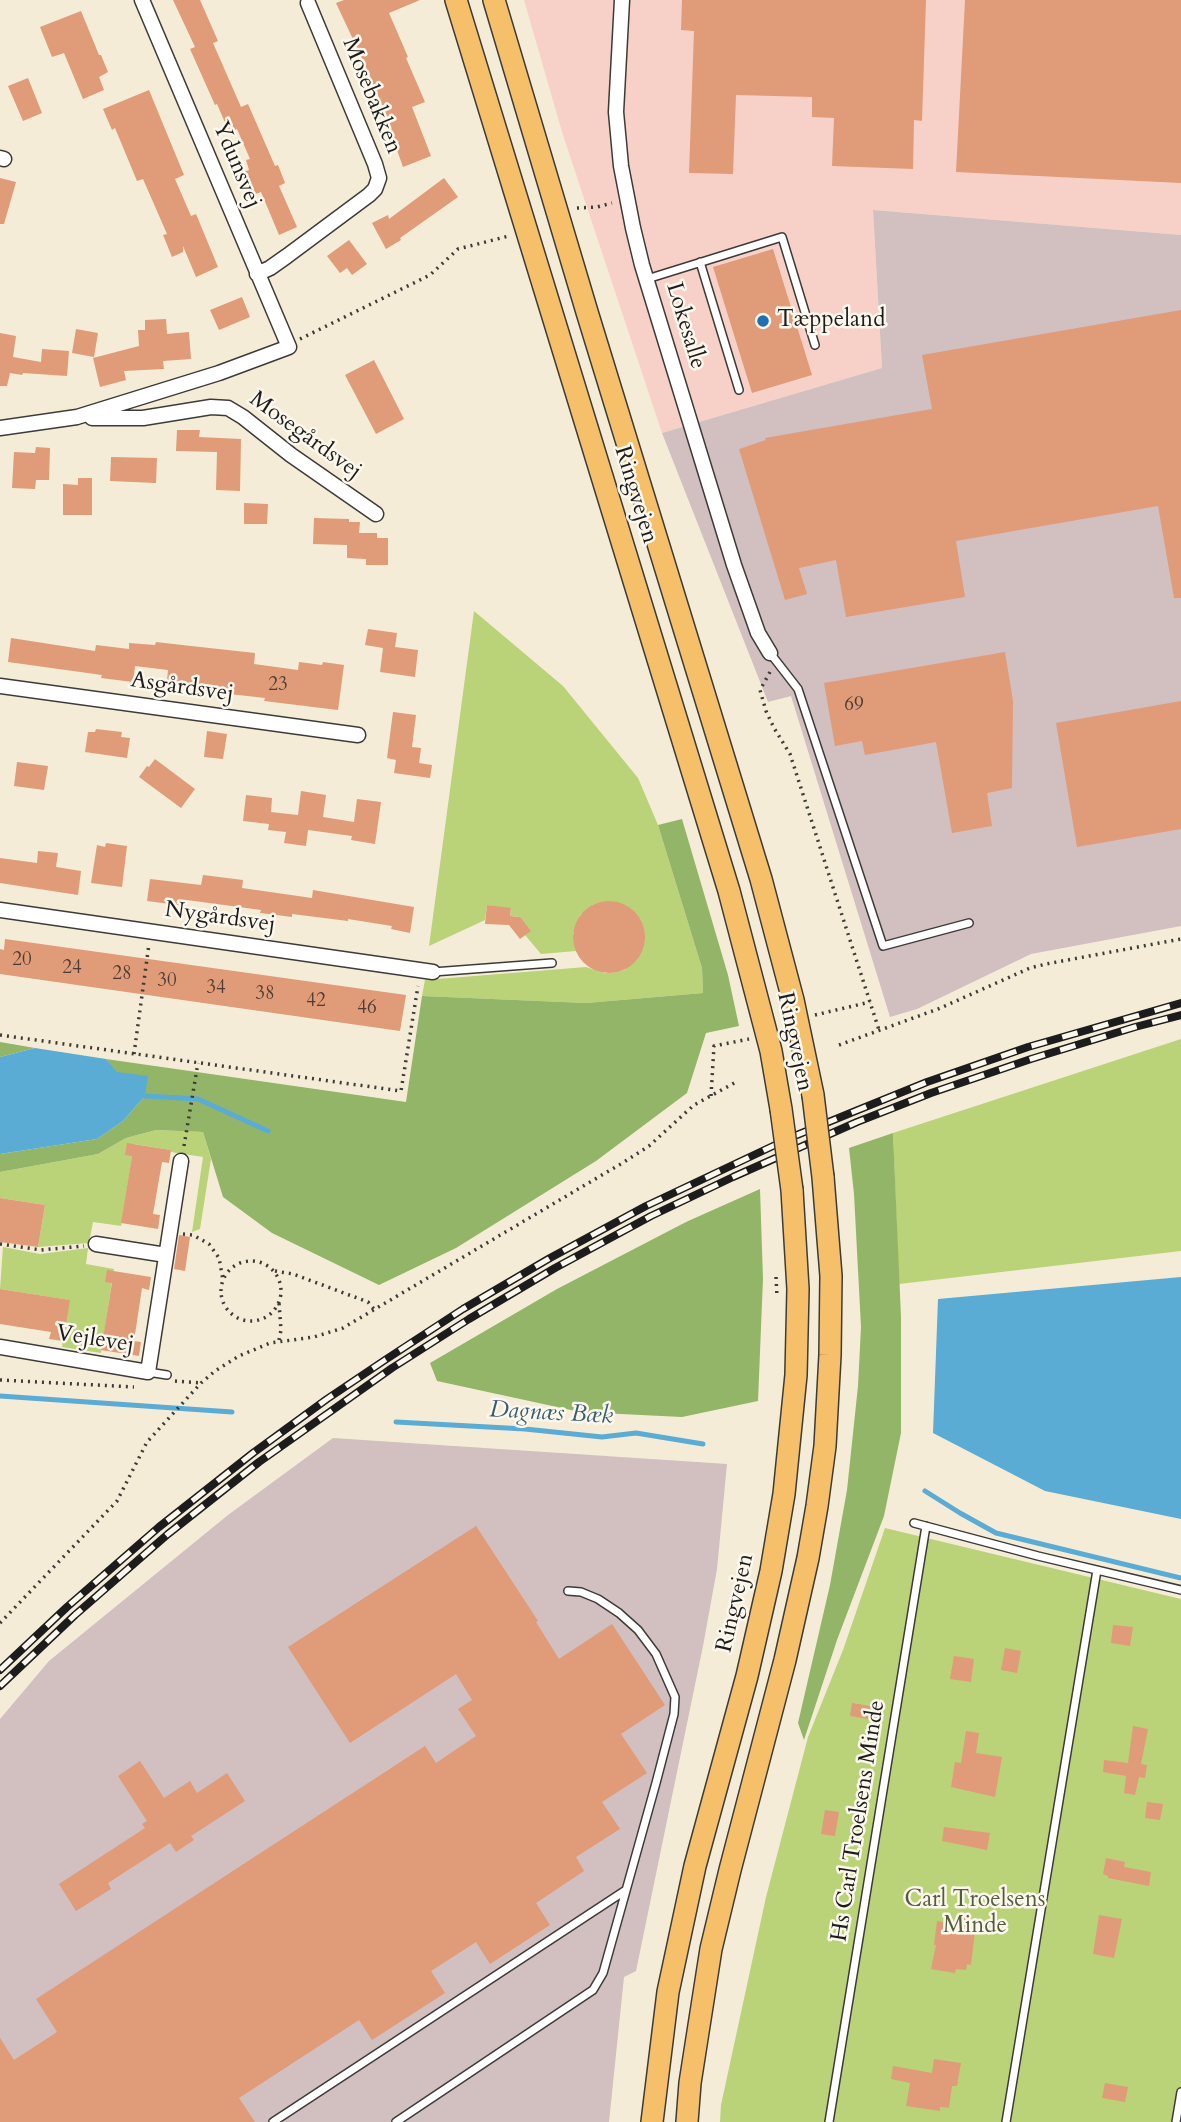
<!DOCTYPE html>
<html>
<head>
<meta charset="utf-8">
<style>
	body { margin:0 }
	canvas { display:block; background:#f4ecd6 }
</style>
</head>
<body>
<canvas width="1181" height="2122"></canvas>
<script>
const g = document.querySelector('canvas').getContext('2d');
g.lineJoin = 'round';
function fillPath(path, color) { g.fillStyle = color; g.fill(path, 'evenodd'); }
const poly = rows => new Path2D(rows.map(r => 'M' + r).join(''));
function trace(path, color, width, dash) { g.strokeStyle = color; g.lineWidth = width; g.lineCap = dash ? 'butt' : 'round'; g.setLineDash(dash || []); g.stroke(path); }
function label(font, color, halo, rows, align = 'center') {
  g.font = font + ' Cardo,serif'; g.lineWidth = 5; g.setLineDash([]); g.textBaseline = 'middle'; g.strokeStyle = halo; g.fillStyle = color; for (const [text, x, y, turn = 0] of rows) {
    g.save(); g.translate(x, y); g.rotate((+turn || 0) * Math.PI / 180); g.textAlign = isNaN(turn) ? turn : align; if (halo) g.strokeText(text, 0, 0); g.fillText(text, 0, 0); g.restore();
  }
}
const built = poly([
	[524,0,1181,0,1181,235,873,210,882,368,662,433,562,132]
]);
const industrial = poly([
	[873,210,1181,235,1181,926,1031,954,917,1009,890,1017,791,696,768,702,662,433,882,368],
	[333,1438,727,1464,717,1569,703,1646,636,1971,624,1977,609,2122,0,2122,0,1719,49,1661,228,1515]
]);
const green = poly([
	[474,611,563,686,638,778,658,825,702,968,703,993,586,1003,422,996,425,980,586,967,605,973,615,972,624,970,637,958,644,942,642,924,631,910,614,902,605,902,595,904,580,915,573,933,576,951,541,954,525,935,520,917,510,916,511,909,487,905,485,920,429,946],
	[1181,1039,1181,1251,899,1284,893,1133],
	[156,1130,203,1132,211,1159,200,1229,192,1232,203,1157,171,1152,171,1150,134,1144,121,1226,93,1222,89,1243,38,1247,45,1205,0,1198,0,1172,98,1154,126,1138],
	[3,1247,40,1254,88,1248,86,1264,114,1269,101,1353,62,1347,69,1300,0,1289],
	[885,1528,1181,1599,1181,2122,720,2122,721,2105,766,1897,808,1737,843,1650]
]);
const forest = poly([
	[682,819,728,975,739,1026,706,1033,687,1093,596,1161,456,1248,379,1285,272,1233,223,1197,203,1132,156,1130,126,1138,98,1154,0,1172,0,1154,97,1139,123,1121,145,1096,116,1072,106,1059,406,1102,422,996,586,1003,703,993,702,968,658,825],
	[0,1042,35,1048,0,1057],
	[893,1133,901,1317,901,1433,884,1516,837,1640,804,1740,798,1723,830,1585,847,1490,858,1386,861,1327,854,1194,849,1148],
	[760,1189,763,1279,758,1401,682,1417,580,1412,437,1381,430,1363,557,1289,686,1222]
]);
const water = poly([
	[35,1048,106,1059,117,1072,148,1076,145,1096,123,1121,97,1139,0,1154,0,1057],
	[1181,1277,1181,1519,1045,1491,933,1433,938,1299]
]);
const stream = poly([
	[145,1096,198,1099,268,1131],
	[0,1396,232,1412],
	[396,1422,525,1429,602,1437,636,1433,703,1444],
	[925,1491,960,1513,996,1533,1181,1578]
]);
const building = poly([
	[173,0,200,0,218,41,213,43,241,107,248,104,275,166,278,165,285,183,279,186,297,227,279,235,261,192,253,195,244,172,249,170,246,160,250,159,237,129,229,132,217,104,215,105,190,49,195,47],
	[344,0,420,0,389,13,408,57,406,58,425,102,412,107,431,156,403,167,387,122,389,121,366,67,336,3],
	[682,0,926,0,922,121,914,120,913,169,832,166,834,118,812,117,812,97,736,95,733,174,689,173,694,31,681,30],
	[965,0,1181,0,1181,183,956,172],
	[81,11,99,55,101,55,108,72,99,77,104,90,83,99,64,53,52,57,40,27],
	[28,78,42,113,23,121,8,86],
	[149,90,184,175,175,179,191,216,196,214,218,267,196,277,183,246,183,252,172,257,163,235,167,234,143,179,137,181,115,128,112,130,103,109],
	[0,178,16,182,4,224,0,224],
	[444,178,458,197,400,238,401,240,386,249,372,223,388,215,389,219],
	[349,240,367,264,352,275,347,268,340,273,327,256],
	[773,249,812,375,752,393,713,267],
	[242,297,250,317,219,330,210,310],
	[1181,310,1181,598,1174,598,1158,506,956,541,965,597,846,617,836,560,799,568,807,594,785,600,739,449,766,440,765,438,932,409,922,355],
	[166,319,167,334,189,332,191,359,163,361,164,369,124,371,126,380,100,387,93,358,139,346,138,330,145,330,145,320],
	[76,329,98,333,94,357,72,353],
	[0,333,16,336,13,357,41,362,42,349,69,351,67,376,23,373,22,375,10,373,7,386,0,386],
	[374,360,404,419,376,434,345,375],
	[177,430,200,430,199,437,241,439,240,491,216,490,217,452,176,451],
	[36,447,50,448,49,480,36,480,35,489,12,488,14,452,35,453],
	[111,457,157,458,156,483,110,481],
	[78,478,92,478,92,515,63,515,63,484,78,485],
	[244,503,268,504,267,524,244,524],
	[314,518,349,519,349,522,360,522,359,533,377,533,377,538,388,538,388,565,366,565,366,559,347,558,347,545,313,544],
	[368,629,397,633,395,647,418,650,415,677,380,672,383,648,365,645],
	[11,638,95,651,96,645,129,649,129,643,155,645,156,642,191,646,255,653,254,664,298,670,299,662,322,665,323,662,344,665,338,710,264,701,265,698,194,690,194,685,167,681,168,670,135,666,133,682,101,678,102,675,8,662],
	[1005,652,1013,701,1012,788,987,793,992,826,952,833,936,742,865,755,862,741,835,746,824,683],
	[1181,701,1181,829,1077,847,1056,723],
	[393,712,416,715,412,747,421,748,419,763,432,765,430,778,394,773,396,760,387,758],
	[96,729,122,732,121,737,130,738,127,758,85,752,88,732,95,732],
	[207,731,227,734,223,759,204,757],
	[155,759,195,789,181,808,139,777,147,766,149,767],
	[17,762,48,766,44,790,14,786],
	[301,791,326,795,323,817,354,822,357,799,381,802,375,844,351,840,352,836,308,830,306,846,284,843,286,832,268,830,269,824,243,821,246,795,272,798,271,812,298,815],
	[106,843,127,846,122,887,91,883,97,845,105,847],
	[38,851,58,853,56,867,81,871,78,895,0,883,0,858,37,863],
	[203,875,243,880,242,888,312,898,313,890,414,907,410,933,391,929,392,926,348,919,348,921,292,914,292,917,260,913,261,910,187,900,186,906,147,901,150,879,201,885],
	'573 937a36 36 0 1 1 72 0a36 36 0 1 1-72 0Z',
	[487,905,511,908,510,916,520,917,531,931,520,939,509,925,485,924],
	[5,939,406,995,400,1031,0,974,0,949,4,950],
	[127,1143,171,1150,169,1163,162,1162,153,1214,160,1215,158,1229,121,1223,132,1156,125,1155],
	[0,1198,45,1205,38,1247,0,1242],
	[179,1235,190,1237,185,1271,174,1269],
	[107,1270,151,1277,149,1290,142,1288,134,1341,141,1342,139,1356,101,1350,112,1283,105,1282],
	[0,1289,70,1300,63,1341,49,1339,51,1332,0,1324],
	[476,1526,538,1621,536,1622,559,1659,612,1624,665,1705,621,1734,647,1773,602,1802,620,1829,576,1857,584,1871,536,1903,550,1925,490,1964,476,1942,431,1971,445,1993,372,2040,359,2020,239,2098,255,2122,0,2122,0,2038,14,2060,57,2032,36,1999,425,1746,436,1763,476,1736,458,1709,472,1700,456,1674,350,1743,288,1647],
	[1113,1625,1133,1627,1130,1646,1111,1643],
	[1005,1648,1021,1651,1017,1673,1001,1670],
	[954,1656,974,1659,971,1682,950,1679],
	[852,1703,870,1706,868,1719,850,1716],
	[1133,1726,1148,1729,1141,1764,1147,1765,1145,1778,1139,1777,1135,1795,1124,1793,1126,1776,1103,1772,1104,1760,1128,1763],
	[966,1731,979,1733,976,1753,1002,1757,995,1797,951,1787,955,1762,961,1763],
	[140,1761,164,1798,190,1781,197,1793,227,1773,245,1801,191,1836,194,1840,176,1852,170,1843,108,1883,111,1889,76,1911,59,1884,145,1828,142,1824,147,1821,118,1776],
	[1147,1802,1163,1804,1160,1820,1145,1818],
	[825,1810,839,1812,835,1836,821,1834],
	[944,1827,990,1833,987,1850,942,1841],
	[1106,1858,1125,1862,1124,1867,1151,1872,1149,1886,1108,1878,1108,1876,1103,1874],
	[958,1914,971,1916,970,1930,975,1931,971,1965,967,1964,966,1970,956,1969,955,1973,931,1969,936,1945,934,1945,937,1921,957,1924],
	[1099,1915,1122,1919,1114,1958,1093,1954],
	[934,2059,961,2063,957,2086,952,2086,949,2108,940,2107,940,2111,906,2106,910,2083,891,2079,893,2066,932,2073],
	[1105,2083,1128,2087,1125,2102,1102,2098]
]);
const path = poly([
	[577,208,597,207,612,203],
	[300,339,430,275,458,249,509,236],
	[770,672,760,690,766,711,774,728,790,754,879,1030],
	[815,1015,870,1002],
	[0,1035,401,1091,418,986],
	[839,1045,938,1009,1030,968,1046,964,1181,939],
	[134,1054,149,944],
	[711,1096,714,1046,749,1039],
	[184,1146,198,1063],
	[183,1234,193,1235,209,1244,219,1258,223,1280],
	[0,1244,41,1250,84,1246],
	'221 1291a30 30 0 1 1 60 0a30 30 0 1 1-60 0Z',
	[275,1271,293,1274,368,1302,374,1309],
	[776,1277,777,1297],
	[279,1340,281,1330,279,1303],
	[0,1380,134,1387],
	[175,1381,201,1383],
	[0,1623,117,1501,147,1442,201,1383,215,1371,239,1356,270,1343,314,1337,343,1328,624,1162,649,1146,694,1105,738,1081]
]);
const service = poly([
	[700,262,739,390],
	[647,279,782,237,815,345],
	[770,653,798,689,883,946,969,923],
	[433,972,552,963],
	[148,1372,167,1375],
	[914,1523,1038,1556,1181,1590],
	[273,2122,626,1890],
	[396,2122,593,1990,603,1973,656,1783,674,1714,675,1697,656,1654,638,1630,619,1613,598,1599,581,1592,568,1591],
	[829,2122,926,1526],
	[1006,2122,1097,1570],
	[1176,2122,1181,2092]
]);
const minor = poly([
	[622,0,616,112,621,166,633,228,642,265,734,565,758,633,770,653],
	[0,158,4,159],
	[257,274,270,268,287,256,369,195,375,189,379,178,375,164,308,3],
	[92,418,143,418,211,407,228,408,243,417,291,455,376,514],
	[0,428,77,417,219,373,289,347,142,0],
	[0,686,358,735],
	[0,910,433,972],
	[96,1244,166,1255],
	[0,1347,148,1372,181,1161]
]);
const primary = poly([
	[456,0,729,891,771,1051,781,1109],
	[494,0,587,312,761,879,793,1000,813,1095],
	[652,2122,668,1992,695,1866,747,1676,771,1571,784,1494,796,1375,798,1289,792,1190],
	[687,2122,690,2083,711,1949,730,1870,785,1660,808,1558,817,1506,825,1446,830,1355,831,1276,823,1177]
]);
const rail = poly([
	[0,1670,67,1607,159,1527,253,1453,327,1399,385,1360,463,1309,550,1258,646,1206,792,1137,853,1112,927,1082,1028,1047,1181,1003],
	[0,1686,75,1615,168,1534,259,1462,392,1368,469,1319,555,1268,651,1216,733,1177,857,1122,931,1093,1031,1059,1135,1027,1181,1015]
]);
const primaryBridge = poly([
	[813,1095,823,1177],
	[781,1109,792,1190]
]);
const markers = [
	[763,321,7,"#1f6fb2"]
];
const numberNames = [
	["23",278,686],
	["69",854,706],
	["20",22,961],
	["24",72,969],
	["28",122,975],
	["30",167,982],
	["34",216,989],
	["38",265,995],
	["42",316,1002],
	["46",367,1009]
];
const streetNames = [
	["Mosebakken",371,96,68],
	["Ydunsvej",236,165,67],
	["Lokesalle",685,326,73],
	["Mosegårdsvej",305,436,36],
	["Ringvejen",635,495,73],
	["Asgårdsvej",182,688,8],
	["Nygårdsvej",220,918,8],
	["Ringvejen",794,1042,78],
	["Vejlevej",95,1340,9],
	["Ringvejen",736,1603,-77],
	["Hs Carl Troelsens Minde",859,1821,-81]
];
const poiNames = [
	["Tæppeland",777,321]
];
const parkNames = [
	["Carl Troelsens",975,1901],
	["Minde",975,1927]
];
const waterNames = [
	["Dagnæs Bæk",551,1414,3]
];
fillPath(built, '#f7d1c8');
fillPath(industrial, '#d2bfc0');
fillPath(green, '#bad378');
fillPath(forest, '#93b568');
fillPath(water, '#5aacd5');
trace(stream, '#5aacd5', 5);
fillPath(building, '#e09b78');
trace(service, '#3c3b38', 10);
trace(minor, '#3c3b38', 17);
trace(primary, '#3c3b38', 24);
trace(path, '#3c3b38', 3.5, [2, 5]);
trace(service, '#fff', 7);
trace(minor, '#fff', 14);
trace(primary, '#f6c06b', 21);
trace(rail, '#1c1c1c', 8);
trace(rail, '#fbf7ec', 5, [16]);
trace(primaryBridge, '#3c3b38', 24, []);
trace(primaryBridge, '#f6c06b', 21);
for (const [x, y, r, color] of markers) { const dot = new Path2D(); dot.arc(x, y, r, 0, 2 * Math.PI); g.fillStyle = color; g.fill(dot); trace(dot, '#fbf7ec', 2.5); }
label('19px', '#4d3c33', null, numberNames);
label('23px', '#1c1c1c', '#fbf7ec', streetNames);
label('23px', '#1c1c1c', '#fbf7ec', poiNames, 'left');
label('23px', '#535c3c', '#fbf7ec', parkNames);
label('italic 24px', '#385d6f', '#fbf7ec', waterNames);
</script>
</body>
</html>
